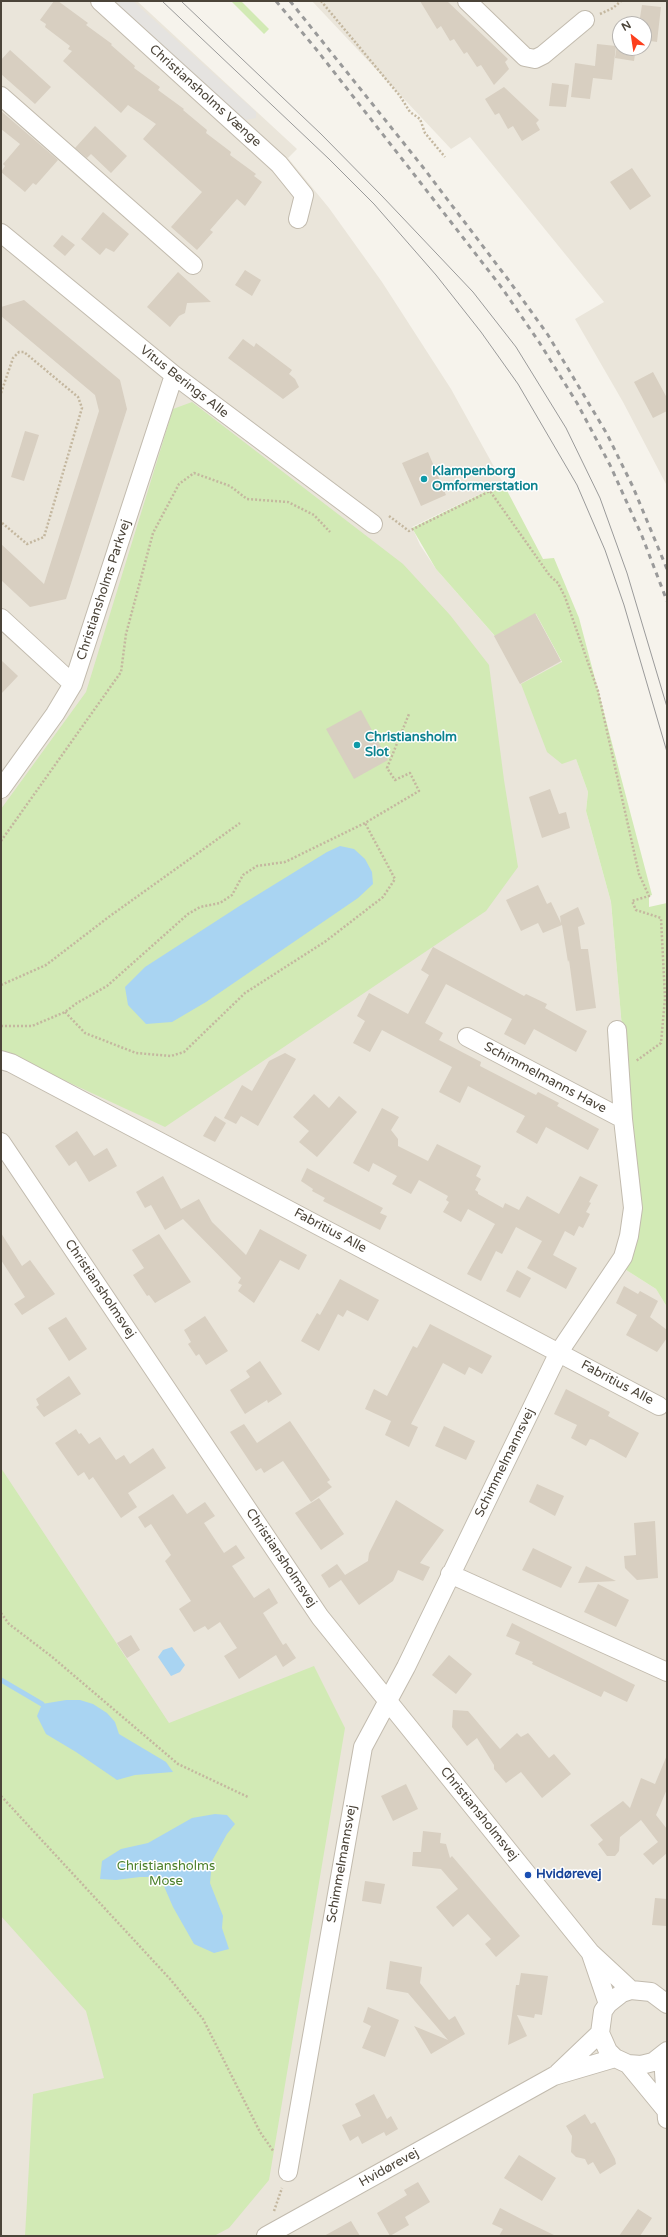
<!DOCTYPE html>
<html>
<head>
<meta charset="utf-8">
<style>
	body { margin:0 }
	#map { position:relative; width:668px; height:2237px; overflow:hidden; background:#f6f3ec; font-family:"Varela Round",sans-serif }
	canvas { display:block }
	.frame { position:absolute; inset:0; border:2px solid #4b4439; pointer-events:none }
	.north { position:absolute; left:612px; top:16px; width:40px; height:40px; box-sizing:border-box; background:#fff; border:1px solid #b7b4b0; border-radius:50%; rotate:330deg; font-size:11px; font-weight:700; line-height:16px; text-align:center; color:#4b4439 }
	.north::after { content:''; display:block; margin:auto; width:14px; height:18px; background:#fc3f1d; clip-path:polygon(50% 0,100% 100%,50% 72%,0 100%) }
</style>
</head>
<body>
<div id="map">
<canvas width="668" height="2237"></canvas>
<div class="frame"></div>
<div class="north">N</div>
</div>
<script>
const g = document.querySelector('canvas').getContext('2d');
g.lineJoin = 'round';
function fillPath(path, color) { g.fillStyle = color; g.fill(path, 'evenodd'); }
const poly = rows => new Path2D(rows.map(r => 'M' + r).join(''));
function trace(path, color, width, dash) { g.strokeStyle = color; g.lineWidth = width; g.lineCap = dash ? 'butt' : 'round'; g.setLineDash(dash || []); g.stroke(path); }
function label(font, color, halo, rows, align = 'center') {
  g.font = font + ' "Varela Round",sans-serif'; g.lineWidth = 3; g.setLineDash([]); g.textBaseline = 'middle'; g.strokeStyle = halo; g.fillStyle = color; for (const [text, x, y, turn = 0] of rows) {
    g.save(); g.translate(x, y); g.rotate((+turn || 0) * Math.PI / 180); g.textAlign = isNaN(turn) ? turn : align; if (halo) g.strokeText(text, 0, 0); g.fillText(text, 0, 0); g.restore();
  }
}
const residential = poly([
	[1,1,137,1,297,149,288,158,329,208,382,282,451,389,503,483,412,527,420,545,436,569,494,635,536,614,562,663,522,684,576,759,588,792,586,811,611,902,630,1119,623,1268,656,1289,667,1307,667,2236,1,2236],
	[312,1,667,1,667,486,623,402,575,319,604,302,470,137,451,149],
	[620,24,644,24,644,48,620,48]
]);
const green = poly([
	[231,1,241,1,269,29,264,34],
	[192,402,403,564,450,615,489,665,504,780,518,867,486,911,165,1127,1,1051,1,809,86,692,173,409],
	[503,483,543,559,554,558,579,618,652,895,649,896,649,907,667,903,667,1307,656,1289,623,1268,630,1119,611,902,586,811,588,792,576,759,562,764,547,752,521,684,562,662,536,614,495,636,436,569,412,528],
	[1,1468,169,1723,314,1666,345,1728,269,2180,229,2228,214,2236,25,2236,33,2094,104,2078,86,2011,1,1916]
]);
const parking = poly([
	[114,1,133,1,256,112,256,118,245,120]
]);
const water = poly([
	[340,846,354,849,365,859,372,872,373,884,358,898,206,1002,172,1022,146,1024,128,1005,125,987,145,967,241,905,327,852],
	[172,1647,185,1665,180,1672,171,1676,158,1657,163,1650],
	[66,1700,80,1700,93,1704,107,1713,115,1722,119,1734,166,1762,173,1772,135,1775,117,1780,76,1752,46,1734,37,1716,42,1704],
	[215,1814,227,1815,235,1824,227,1834,212,1861,210,1883,223,1916,222,1928,229,1949,214,1953,194,1944,173,1907,160,1877,140,1877,116,1880,100,1879,102,1861,121,1849,148,1843,192,1818]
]);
const stream = poly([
	[1,1680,42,1704]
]);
const building = poly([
	[54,1,58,1,88,23,86,25,112,44,111,45,135,66,134,68,160,87,158,90,184,109,183,110,207,130,206,133,231,152,230,155,256,174,254,176,262,182,245,206,237,199,210,230,213,232,197,250,171,227,202,192,143,139,156,124,128,105,121,113,63,61,72,51,68,49,70,46,45,27,46,24,40,20],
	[420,1,447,1,508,59,505,62,509,69,494,85,481,65,477,67,467,52,464,54,454,39,450,41,441,26,437,29],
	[642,5,661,7,657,42,644,40,644,24,639,24],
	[620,25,620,48,636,48,634,61,615,58],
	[597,44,616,46,612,80,593,78,590,99,571,97,575,63,595,66],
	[10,50,51,87,35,104,1,74,1,60],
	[552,83,569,85,566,107,549,106],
	[504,87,539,120,536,123,540,130,522,141,513,126,508,129,499,113,495,115,485,99],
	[1,111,58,160,36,185,33,183,25,192,1,172,5,166,3,164,20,144,1,129],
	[95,126,127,156,111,173,91,154,87,158,75,148],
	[632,168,651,196,630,210,610,182],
	[103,212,129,234,114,252,106,248,100,255,81,239],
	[62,235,75,245,65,256,53,246],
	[245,270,261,280,252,296,235,285],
	[178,272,211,302,187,303,185,313,179,316,170,327,147,307],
	[24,300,120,380,127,409,66,599,30,607,1,580,1,544,44,584,99,411,95,395,1,316,1,307],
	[243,339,254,347,256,343,292,370,289,374,295,379,299,387,283,399,228,358],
	[653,372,667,398,667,411,653,418,634,382],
	[25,431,39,435,24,481,11,477],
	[428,452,446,495,421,506,402,463],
	[535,613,561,661,520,684,494,636],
	[1,660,18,676,1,694],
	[361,710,388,760,354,779,326,729],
	[550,789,559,814,566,812,570,828,542,838,529,797],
	[538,885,547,904,551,902,561,923,560,916,578,907,585,924,578,927,581,949,588,949,596,1008,576,1011,569,960,568,962,562,925,543,933,538,923,521,931,506,900],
	[433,947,524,996,526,994,547,1004,545,1008,587,1031,576,1052,534,1029,525,1045,504,1034,512,1019,446,984,425,1023,443,1033,439,1040,481,1062,480,1066,536,1095,538,1092,559,1103,557,1106,599,1129,588,1150,546,1127,537,1144,516,1132,525,1116,468,1086,460,1103,439,1092,452,1067,382,1030,370,1052,353,1043,365,1021,357,1016,369,993,408,1014,429,975,421,970],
	[285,1053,296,1059,258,1126,241,1116,236,1124,224,1118,242,1085,252,1091,269,1061],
	[314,1094,329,1108,339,1096,357,1112,317,1157,299,1142,309,1131,293,1117],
	[382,1108,399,1117,391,1130,398,1139,398,1146,428,1161,437,1144,481,1166,476,1176,481,1179,475,1190,478,1192,478,1194,503,1208,505,1203,519,1210,527,1196,559,1214,580,1176,598,1185,589,1202,591,1203,586,1212,590,1214,583,1228,579,1226,574,1236,565,1231,553,1255,577,1268,566,1289,527,1268,542,1241,516,1227,502,1254,496,1251,481,1281,467,1274,495,1224,468,1209,461,1222,443,1212,449,1202,446,1200,448,1196,419,1180,411,1194,392,1184,397,1176,373,1163,369,1172,353,1163],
	[215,1116,226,1123,215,1142,203,1136],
	[77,1131,94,1156,107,1148,117,1166,89,1182,76,1161,69,1166,55,1146],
	[307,1168,383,1208,380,1213,387,1216,380,1230,323,1201,325,1198,312,1191,313,1189,301,1181],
	[163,1176,181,1209,199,1199,212,1222,246,1255,260,1229,307,1255,299,1270,280,1260,254,1303,238,1291,242,1285,238,1283,241,1278,183,1219,165,1230,151,1205,145,1208,136,1192],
	[1,1233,22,1266,30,1260,55,1294,22,1315,14,1304,25,1297,1,1260],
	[159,1234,191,1282,155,1303,149,1295,147,1296,133,1275,144,1268,132,1250],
	[517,1270,531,1278,520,1298,506,1291],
	[340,1279,379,1300,368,1321,347,1310,343,1317,338,1314,319,1351,301,1341,317,1313,320,1315],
	[624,1286,638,1294,640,1291,658,1301,650,1317,667,1330,667,1338,657,1352,626,1335,637,1315,616,1303],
	[205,1316,228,1351,206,1365,199,1354,196,1356,188,1344,191,1342,184,1330],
	[66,1317,87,1349,69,1361,48,1328],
	[430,1324,492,1356,482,1374,469,1367,465,1375,443,1363,411,1424,418,1427,409,1447,385,1435,391,1421,365,1409,374,1389,387,1396,413,1346,417,1348],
	[260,1361,282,1394,268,1403,267,1400,245,1414,230,1390,250,1377,246,1371],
	[69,1376,81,1394,44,1417,36,1407,39,1405,36,1399],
	[566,1389,610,1412,608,1416,639,1433,626,1458,594,1440,590,1439,586,1446,571,1438,577,1425,554,1414],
	[290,1421,330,1480,327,1482,332,1487,311,1502,283,1461,264,1473,261,1468,256,1471,230,1432,244,1424,257,1443],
	[444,1426,475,1441,466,1460,435,1446],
	[76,1429,79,1434,81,1433,89,1444,100,1437,116,1460,124,1455,130,1464,153,1448,166,1468,128,1493,137,1507,121,1518,93,1477,89,1480,84,1472,78,1476,55,1443],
	[537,1484,564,1496,555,1516,529,1502],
	[173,1494,187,1514,205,1502,215,1516,204,1523,224,1553,236,1545,245,1558,232,1566,254,1598,269,1588,278,1603,263,1613,283,1645,286,1643,296,1658,283,1667,276,1655,239,1679,224,1656,237,1648,220,1622,208,1630,205,1626,194,1632,179,1609,191,1601,165,1561,171,1555,151,1524,145,1528,138,1517],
	[319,1498,344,1534,321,1550,295,1513],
	[396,1500,444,1530,420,1563,430,1567,423,1581,398,1570,393,1581,359,1605,341,1580,329,1588,321,1575,337,1564,345,1575,368,1561,369,1553],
	[655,1521,658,1578,637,1580,625,1568,624,1556,636,1555,634,1523],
	[533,1548,572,1567,561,1588,522,1570],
	[586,1566,616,1581,578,1583],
	[598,1584,629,1600,616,1627,584,1612],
	[512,1623,635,1685,627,1702,604,1691,601,1697,532,1664,533,1662,515,1654,520,1642,506,1636],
	[131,1635,140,1650,127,1658,117,1643],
	[449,1655,472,1674,456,1694,432,1675],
	[453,1710,468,1711,500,1749,517,1733,521,1737,528,1733,549,1758,554,1754,571,1774,542,1798,521,1772,506,1783,494,1769,494,1765,477,1738,467,1746,452,1727],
	[667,1755,667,1789,656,1815,667,1829,667,1853,653,1865,643,1854,658,1842,641,1820,620,1837,619,1851,615,1856,607,1856,598,1844,603,1840,590,1825,623,1801,630,1808,641,1778,655,1784],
	[406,1784,418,1809,393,1821,381,1796],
	[423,1831,441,1833,440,1843,446,1844,450,1858,452,1856,520,1936,496,1957,485,1944,491,1939,468,1914,453,1927,436,1907,458,1889,441,1869,412,1866,413,1852,421,1852],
	[365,1881,385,1884,381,1904,362,1901],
	[655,1898,667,1899,667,1926,652,1925],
	[390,1961,422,1967,420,1983,449,2020,455,2016,465,2034,431,2054,414,2026,448,2040,408,1993,386,1989],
	[521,1973,548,1976,542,2015,535,2014,534,2018,517,2015,527,2036,508,2045,516,1985,519,1985],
	[368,2007,399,2020,385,2057,362,2048,371,2026,363,2022],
	[374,2094,387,2119,391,2116,398,2129,386,2136,384,2132,362,2144,358,2136,350,2141,342,2125,361,2116,355,2104],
	[585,2114,591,2124,595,2122,615,2159,616,2164,600,2174,593,2162,588,2165,585,2159,576,2157,571,2152,572,2136,566,2126],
	[519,2155,556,2178,542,2201,504,2178],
	[418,2182,430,2202,405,2217,409,2225,390,2236,377,2213,407,2195,404,2190],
	[500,2208,523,2220,556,2236,499,2236,503,2229,492,2224],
	[638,2209,652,2218,640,2236,619,2236],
	[351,2221,360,2236,324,2236]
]);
const path = poly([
	[321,1,400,96,410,112,420,119,425,133,445,157],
	[600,14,613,8,621,1],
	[1,393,13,358,19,352,24,352,78,397,82,408,44,537,27,544,1,522],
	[389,516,409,531,490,491,550,576,558,583,565,597,598,691,639,874,649,896,632,901,636,910,661,918,665,998,661,1043,636,1061],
	[1,841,121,672,126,634,153,533,179,484,194,473,230,486,247,499,288,502,314,515,330,532],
	[1,985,46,965,110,916,240,823],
	[65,1012,85,1033,136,1053,171,1056,184,1052,245,993,326,941,383,897,395,879,365,823],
	[1,1026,32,1026,65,1012,77,1003,107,986,188,914,200,907,220,903,232,895,243,875,257,866,285,862,365,823,419,791,410,773,395,780,387,768,409,714],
	[1,1613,9,1624,51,1656,178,1764,248,1797],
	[1,1796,170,1979,203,2019,260,2132,274,2152],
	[274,2211,282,2188]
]);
const minor = poly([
	[100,1,279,164,304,195,298,219],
	[467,1,525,57,535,59,543,55,585,20],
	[1,96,193,265],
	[1,233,174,375,373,524],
	[1,618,73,684],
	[1,789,55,714,73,684,174,375],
	[617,1030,623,1119],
	[1,1060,11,1063,659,1406],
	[1,1142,320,1617,590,1952,631,1990],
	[450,1574,667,1672],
	[591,1954,608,2004],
	[667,2004,651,1992,631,1990,622,1993,608,2004,603,2011,600,2033,608,2051,615,2058,628,2064,641,2065,653,2062,667,2051],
	[663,2056,667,2119],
	[628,2064,665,2109],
	[558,2073,600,2033],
	[288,2172,363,1747,406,1667,559,1352,623,1257,629,1236,633,1208,623,1119,467,1037],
	[266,2236,554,2076,615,2058]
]);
const tram = poly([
	[162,1,329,159,374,204,436,275,481,332,518,384,577,485,605,550,624,605,667,752],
	[181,1,321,134,382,196,473,292,516,347,566,428,600,498,627,573,667,707]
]);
const rail = poly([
	[276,1,316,49,413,173,502,288,539,342,577,403,610,465,642,536,667,601],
	[290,1,422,166,510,282,548,335,607,434,633,487,667,569]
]);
const markers = [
	[424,479,4,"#0f9aa8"],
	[357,745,4,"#0f9aa8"],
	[528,1875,4,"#1a4fb4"]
];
const streetNames = [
	["Christiansholms Vænge",205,96,42],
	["Vitus Berings Alle",184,382,38],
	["Christiansholms Parkvej",104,590,-72],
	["Schimmelmanns Have",545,1078,28],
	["Fabritius Alle",330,1231,28],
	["Christiansholmsvej",100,1289,56],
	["Fabritius Alle",617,1383,28],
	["Schimmelmannsvej",505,1463,-64],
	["Christiansholmsvej",281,1558,56],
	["Christiansholmsvej",479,1814,51],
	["Schimmelmannsvej",342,1864,-80],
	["Hvidørevej",389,2168,-29]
];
const cultureNames = [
	["Klampenborg",432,472],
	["Omformerstation",432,487],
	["Christiansholm",365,738],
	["Slot",365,753]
];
const parkNames = [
	["Christiansholms",166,1867],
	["Mose",166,1882]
];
const transitNames = [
	["Hvidørevej",536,1875]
];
fillPath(residential, '#eae5da');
fillPath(green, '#d2eab5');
fillPath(parking, '#e5e3e0');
fillPath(water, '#a9d4f2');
trace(stream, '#a9d4f2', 5);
fillPath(building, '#d8cfc1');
trace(minor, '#c2bbae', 20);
trace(path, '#c4b79f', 2.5, [2, 2]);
trace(minor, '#fff', 18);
trace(tram, '#9a9a9a', 1);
trace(rail, '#9a9a9a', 3, [5, 5]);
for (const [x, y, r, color] of markers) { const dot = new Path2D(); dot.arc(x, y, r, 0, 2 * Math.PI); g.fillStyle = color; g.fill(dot); trace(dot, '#fff', 1.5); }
label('13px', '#4b4439', '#fff', streetNames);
label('bold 13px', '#0d838f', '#fff', cultureNames, 'left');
label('13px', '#4a7f2a', '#fff', parkNames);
label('bold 13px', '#164399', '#fff', transitNames, 'left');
</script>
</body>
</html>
